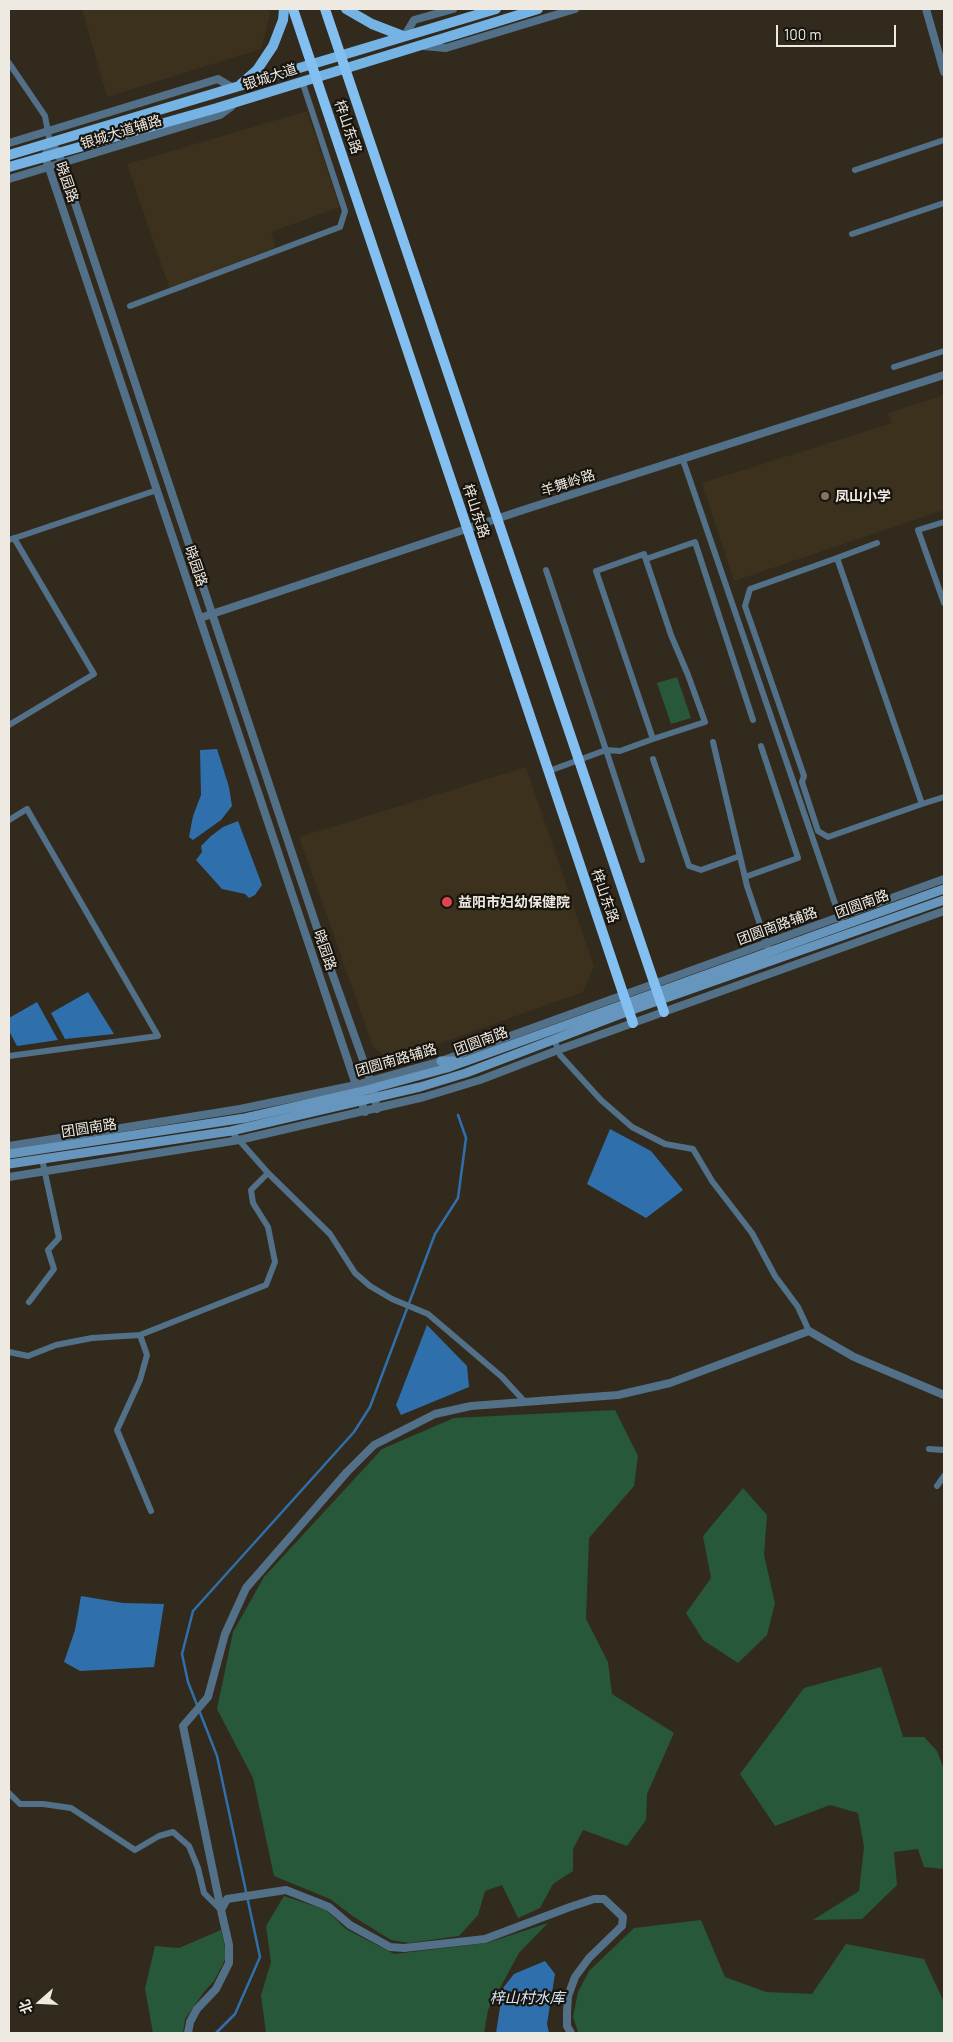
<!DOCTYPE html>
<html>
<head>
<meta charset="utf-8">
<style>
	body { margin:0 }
	#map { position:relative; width:953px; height:2042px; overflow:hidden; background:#322a1d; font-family:Barlow,"Noto Sans SC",sans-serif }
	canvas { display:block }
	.frame { position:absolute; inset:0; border:10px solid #eee9e1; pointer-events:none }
	.north { position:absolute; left:15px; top:1977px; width:50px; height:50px; -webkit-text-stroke:4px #17140e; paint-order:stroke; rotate:251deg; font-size:14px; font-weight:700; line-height:20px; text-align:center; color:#eee9e1 }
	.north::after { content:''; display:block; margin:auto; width:18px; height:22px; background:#eee9e1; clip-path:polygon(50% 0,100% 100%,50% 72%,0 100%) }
	.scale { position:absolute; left:776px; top:25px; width:120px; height:22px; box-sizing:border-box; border:2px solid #eee9e1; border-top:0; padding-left:6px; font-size:15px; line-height:18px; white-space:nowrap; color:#eee9e1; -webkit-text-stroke:4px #17140e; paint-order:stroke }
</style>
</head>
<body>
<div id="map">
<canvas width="953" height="2042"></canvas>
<div class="frame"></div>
<div class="north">北</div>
<div class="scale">100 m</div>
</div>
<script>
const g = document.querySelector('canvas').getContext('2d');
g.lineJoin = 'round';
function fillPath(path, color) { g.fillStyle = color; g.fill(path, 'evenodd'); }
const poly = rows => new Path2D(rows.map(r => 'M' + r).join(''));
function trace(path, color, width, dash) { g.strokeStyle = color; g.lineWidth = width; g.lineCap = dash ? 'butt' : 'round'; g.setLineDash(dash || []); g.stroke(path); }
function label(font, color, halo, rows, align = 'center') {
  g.font = font + ' Barlow,"Noto Sans SC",sans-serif'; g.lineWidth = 4.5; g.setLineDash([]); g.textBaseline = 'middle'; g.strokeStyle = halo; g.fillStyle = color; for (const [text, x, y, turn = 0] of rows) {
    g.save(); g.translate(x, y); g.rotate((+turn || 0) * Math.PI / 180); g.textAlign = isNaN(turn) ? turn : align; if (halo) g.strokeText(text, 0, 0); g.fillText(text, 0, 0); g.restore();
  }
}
const built = poly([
	[82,9,268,9,270,15,261,49,107,97],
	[307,111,340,207,271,232,276,247,170,290,127,164],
	[944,395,944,510,734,581,702,483,892,423,888,413],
	[526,767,594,966,583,992,391,1061,373,1047,299,837]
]);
const green = poly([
	[677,677,691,718,671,724,657,683],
	[615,1410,638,1456,634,1486,589,1538,586,1619,608,1662,612,1694,674,1733,647,1794,646,1820,627,1846,583,1830,573,1849,573,1871,553,1884,540,1908,518,1918,502,1885,485,1891,478,1915,459,1936,409,1943,391,1940,354,1917,330,1899,274,1876,253,1778,217,1709,233,1632,264,1577,382,1449,454,1418],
	[743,1488,767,1515,764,1555,775,1603,767,1635,738,1663,703,1640,686,1613,711,1578,703,1536],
	[881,1667,903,1737,924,1737,937,1751,944,1769,944,1869,924,1867,918,1849,894,1852,897,1885,862,1919,813,1920,859,1891,864,1847,858,1813,830,1805,775,1826,740,1774,804,1688],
	[284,1896,326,1910,346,1929,394,1954,487,1943,548,1923,519,1953,488,2010,484,2033,266,2033,261,1995,271,1962,266,1926],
	[701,1920,725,1977,766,1992,812,1994,846,1944,924,1959,944,2002,944,2033,578,2032,573,2017,578,1992,589,1971,634,1928],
	[221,1930,227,1956,214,1981,204,1992,185,2019,183,2033,153,2033,145,1989,155,1946,179,1948]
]);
const water = poly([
	[217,749,229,787,232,806,221,820,193,840,189,837,193,816,201,795,200,750],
	[238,821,262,885,255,895,249,898,245,894,222,889,196,860,202,852,201,846,211,836,223,827],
	[88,992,114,1034,65,1039,51,1013],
	[37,1002,58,1040,17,1046,9,1031,9,1018],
	[610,1129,651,1151,683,1190,646,1218,587,1184],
	[427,1325,467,1366,469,1387,401,1415,396,1405],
	[81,1596,123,1603,164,1604,154,1667,80,1671,64,1662,75,1630],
	[545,1961,555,1974,547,2024,549,2033,496,2033,503,1988,514,1974]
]);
const stream = poly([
	[216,2033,235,2014,260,1957,217,1756,188,1682,182,1654,193,1611,354,1432,370,1407,435,1234,458,1198,466,1138,458,1115]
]);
const minor = poly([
	[9,63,45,116,50,143],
	[855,170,944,140],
	[852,234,944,203],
	[130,306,340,227,345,211,302,81],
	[894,367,944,351],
	[683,460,841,921],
	[944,522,918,530,944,603],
	[9,540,157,490],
	[877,543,837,558,922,804,944,797],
	[837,558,750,589,745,606,804,776,802,782,818,831,828,837,922,804],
	[646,559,695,542,753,720],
	[546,570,606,750,620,751,653,739,596,571,644,554,671,635,688,675,705,722,653,739],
	[9,725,94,674,14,538],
	[713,742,747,886,768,948],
	[653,759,689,866,701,870,740,856],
	[549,771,606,750,642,860],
	[9,820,27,809,158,1036,9,1056],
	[745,877,798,858,761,746],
	[554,1039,560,1055,601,1100,632,1127,665,1144,693,1149,712,1181,752,1233,775,1276,798,1307,809,1331],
	[231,1131,268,1173,330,1234,355,1273,370,1286,392,1299,428,1314,502,1377,525,1402],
	[29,1302,54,1269,48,1250,59,1238,42,1159],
	[140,1335,147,1355,140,1380,117,1430,151,1511],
	[9,1352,28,1356,56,1345,92,1338,140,1335,266,1285,275,1262,268,1227,253,1203,251,1190,268,1173],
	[929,1449,944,1450],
	[937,1486,944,1476],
	[9,1793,20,1804,43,1804,71,1808,135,1850,159,1836,173,1832,189,1846,198,1868,204,1893,221,1910]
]);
const tertiary = poly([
	[926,9,944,72],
	[405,35,414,20,453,9],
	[423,46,446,48,575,9],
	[9,143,218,79,233,88],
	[9,179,220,115,232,106],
	[200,618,523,510,944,375],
	[365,1112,45,156,50,143,58,152,331,970,373,1088,377,1109],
	[9,1146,240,1109,356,1085,441,1061,944,879],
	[9,1177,239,1140,424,1097,480,1080,558,1050,944,911],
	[221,1910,183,1726,208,1697,225,1634,246,1588,347,1472,374,1445,435,1414,471,1406,618,1395,670,1383,809,1331,854,1357,944,1395],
	[188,2033,190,2022,197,2009,216,1989,229,1963,229,1945,221,1910,227,1899,286,1890,329,1907,350,1925,390,1947,404,1948,485,1939,570,1907,594,1899,604,1899,623,1917,622,1926,589,1958,575,1977,568,1996,567,2012,567,2026,571,2033]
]);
const secondary = poly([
	[441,1061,459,1061],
	[9,1154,245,1118,359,1092,447,1068,944,889],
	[9,1164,231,1131,420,1087,466,1073,629,1011,944,900]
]);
const primary = poly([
	[346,9,372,24,403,36],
	[241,84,257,70,273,46,283,20,284,9],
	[9,155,496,9],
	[9,167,217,108,538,9]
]);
const trunk = poly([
	[293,9,633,1023],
	[325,9,664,1012]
]);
const markers = [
	[825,496,5,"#8d6e63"],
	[447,902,6,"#e0444e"]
];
const streetNames = [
	["银城大道",270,77,-18],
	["梓山东路",348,127,71],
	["银城大道辅路",121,132,-17],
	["晓园路",67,182,71],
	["羊舞岭路",568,483,-18],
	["梓山东路",476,511,72],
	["晓园路",196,566,71],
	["梓山东路",605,896,71],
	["团圆南路",862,904,-20],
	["团圆南路辅路",777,926,-20],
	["晓园路",325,950,71],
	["团圆南路",481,1041,-20],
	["团圆南路辅路",396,1060,-16],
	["团圆南路",89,1128,-9]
];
const poiNames = [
	["凤山小学",835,496],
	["益阳市妇幼保健院",458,902]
];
const waterNames = [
	["梓山村水库",527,1998]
];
fillPath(built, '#3b311d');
fillPath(green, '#27583a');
fillPath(water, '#2f70ac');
trace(stream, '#2f70ac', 2.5);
trace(minor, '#527088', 6);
trace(tertiary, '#527088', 8);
trace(secondary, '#6696bd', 9);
trace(primary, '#75b3e5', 10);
trace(trunk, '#83c0f1', 10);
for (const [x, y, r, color] of markers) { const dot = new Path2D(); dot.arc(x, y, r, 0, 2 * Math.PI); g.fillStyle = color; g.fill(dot); trace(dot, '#17140e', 2); }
label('14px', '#eee9e1', '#17140e', streetNames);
label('bold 14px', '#eee9e1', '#17140e', poiNames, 'left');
label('italic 15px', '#d4e4f5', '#17140e', waterNames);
</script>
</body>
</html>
